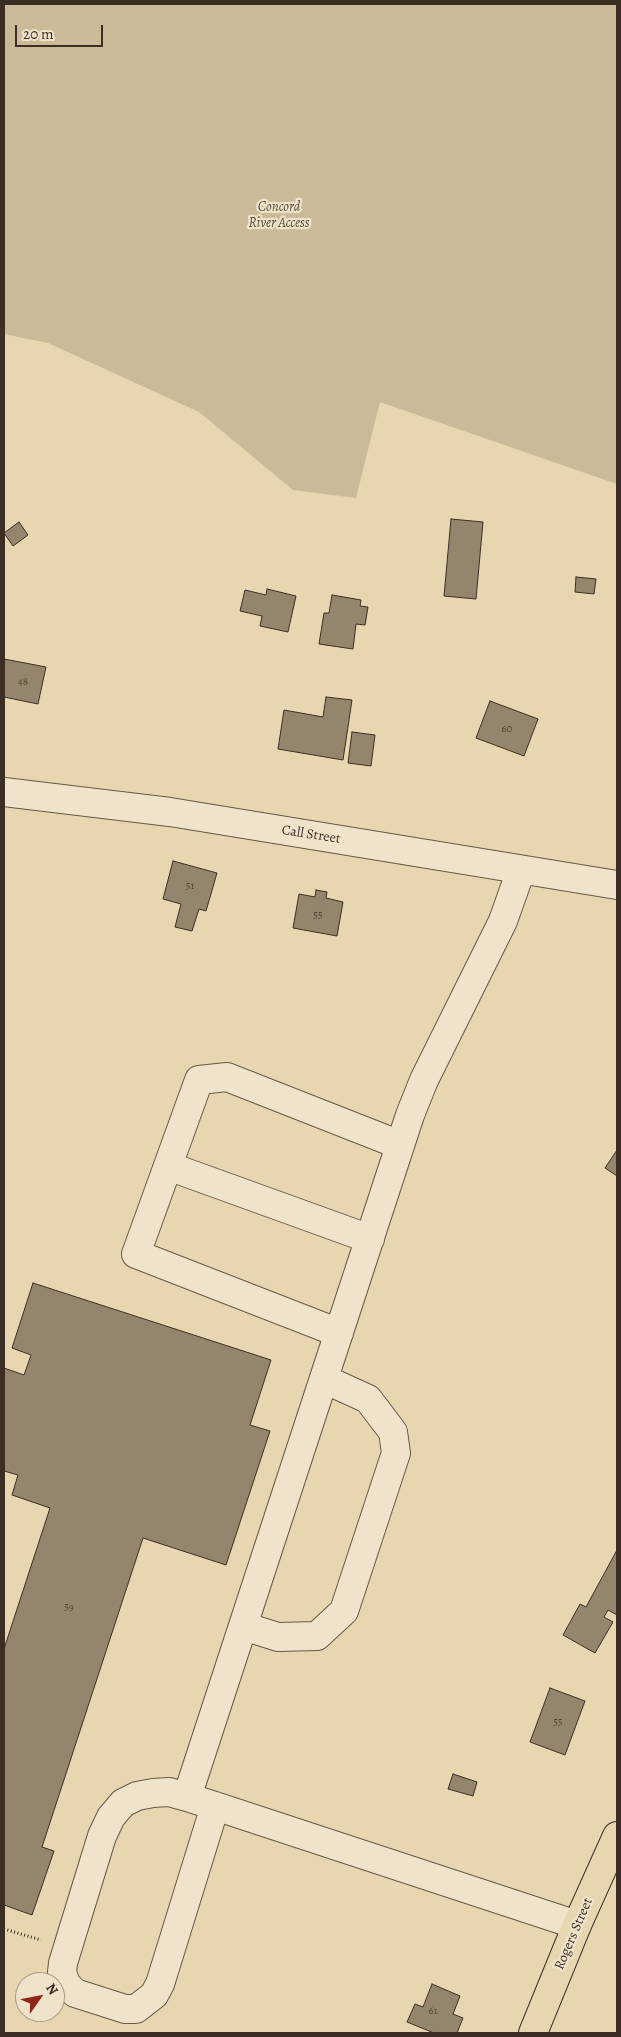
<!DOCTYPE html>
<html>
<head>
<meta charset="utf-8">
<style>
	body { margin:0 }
	#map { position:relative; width:621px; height:2037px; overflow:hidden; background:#e7d6af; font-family:Alegreya,serif }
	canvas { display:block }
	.frame { position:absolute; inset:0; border:5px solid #3b2f25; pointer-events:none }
	.north { position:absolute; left:15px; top:1972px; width:50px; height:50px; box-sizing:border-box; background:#efe4cb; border:1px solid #a79c89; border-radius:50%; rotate:57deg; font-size:14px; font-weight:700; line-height:20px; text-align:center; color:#3b2f25 }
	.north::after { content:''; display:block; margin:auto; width:18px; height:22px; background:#8f2418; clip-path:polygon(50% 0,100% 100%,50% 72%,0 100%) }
	.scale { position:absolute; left:15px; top:25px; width:88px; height:22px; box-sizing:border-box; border:2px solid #3b2f25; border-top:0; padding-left:6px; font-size:15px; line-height:18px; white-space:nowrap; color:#3b2f25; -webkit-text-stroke:4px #efe4cb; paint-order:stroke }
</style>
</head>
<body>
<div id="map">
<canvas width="621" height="2037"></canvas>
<div class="frame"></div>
<div class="north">N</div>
<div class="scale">20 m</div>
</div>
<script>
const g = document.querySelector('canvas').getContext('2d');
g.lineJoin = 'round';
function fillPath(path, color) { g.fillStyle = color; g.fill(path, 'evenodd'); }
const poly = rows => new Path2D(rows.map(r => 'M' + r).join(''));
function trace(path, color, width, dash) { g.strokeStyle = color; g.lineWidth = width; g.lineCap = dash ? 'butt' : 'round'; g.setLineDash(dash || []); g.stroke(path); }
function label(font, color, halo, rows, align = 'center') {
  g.font = font + ' Alegreya,serif'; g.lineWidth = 4.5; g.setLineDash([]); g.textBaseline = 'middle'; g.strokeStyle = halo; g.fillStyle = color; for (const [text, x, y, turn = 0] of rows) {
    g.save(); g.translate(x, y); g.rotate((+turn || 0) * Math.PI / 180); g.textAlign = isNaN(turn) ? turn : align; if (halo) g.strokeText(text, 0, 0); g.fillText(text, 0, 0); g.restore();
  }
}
const green = poly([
	[4,4,617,4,617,484,380,402,356,498,293,490,199,412,48,343,4,334]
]);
const building = poly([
	[451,519,483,522,476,599,444,596,451,519],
	[19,522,28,535,13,546,4,533,19,522],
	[576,577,596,579,594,594,575,592,576,577],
	[267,589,296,596,288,632,260,626,262,616,240,611,245,590,266,595,267,589],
	[332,595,361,600,360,606,368,607,365,625,356,624,353,649,319,644,324,613,329,613,332,595],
	[4,659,46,667,38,704,4,697,4,659],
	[326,697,352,700,343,760,278,749,284,710,323,717,326,697],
	[490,701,538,719,524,756,476,738,490,701],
	[352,732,375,735,371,766,348,763,352,732],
	[173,861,217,873,206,911,199,909,192,931,175,927,181,904,163,899,173,861],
	[316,890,327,892,326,898,343,902,337,936,293,928,299,894,315,897,316,890],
	[617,1150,617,1176,605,1168,617,1150],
	[33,1283,271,1360,250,1425,270,1431,226,1565,143,1538,42,1847,54,1851,32,1915,4,1905,4,1649,50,1508,12,1495,18,1475,4,1471,4,1368,24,1375,31,1355,12,1348,33,1283],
	[617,1550,617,1615,608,1610,604,1617,613,1622,595,1653,563,1635,580,1604,586,1607,617,1550],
	[550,1688,585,1701,565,1755,530,1742,550,1688],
	[453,1774,477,1782,473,1796,448,1789,453,1774],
	[432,1984,460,1996,453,2014,463,2018,457,2033,434,2033,407,2022,415,2004,423,2007,432,1984]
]);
const path = poly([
	[4,1929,41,1940]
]);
const minor = poly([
	[4,792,170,812,617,885],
	[168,1166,370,1239],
	[339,1333,136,1254,199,1080,227,1077,400,1145],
	[243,1626,278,1637,317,1636,344,1611,396,1453,393,1432,368,1399,324,1379],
	[187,1797,410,1115,424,1080,503,921,521,870],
	[215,1806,160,1984,154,1995,136,2009,125,2009,75,1993,66,1984,62,1972,63,1963,102,1836,111,1817,123,1803,137,1796,153,1793,169,1792,187,1797,215,1806,577,1925]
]);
const major = poly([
	[533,2033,577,1925,617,1836]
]);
const numberNames = [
	["48",23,682],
	["60",507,729],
	["51",190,886],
	["55",318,915],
	["59",69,1607],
	["55",558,1722],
	["61",433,2011]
];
const parkNames = [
	["Concord",279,208],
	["River Access",279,224]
];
const streetNames = [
	["Call Street",311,835,9],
	["Rogers Street",574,1934,-67]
];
fillPath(green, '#caba98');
fillPath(building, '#94866d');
trace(building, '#3b2f25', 1);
trace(minor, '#665948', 30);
trace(major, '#3b2f25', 30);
trace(path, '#3b2f25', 3, [1, 2.5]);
trace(minor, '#efe4cb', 28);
trace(major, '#e7d6af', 28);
label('11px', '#514537', null, numberNames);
label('italic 14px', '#584b3c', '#efe4cb', parkNames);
label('14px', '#3b2f25', '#efe4cb', streetNames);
</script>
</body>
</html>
